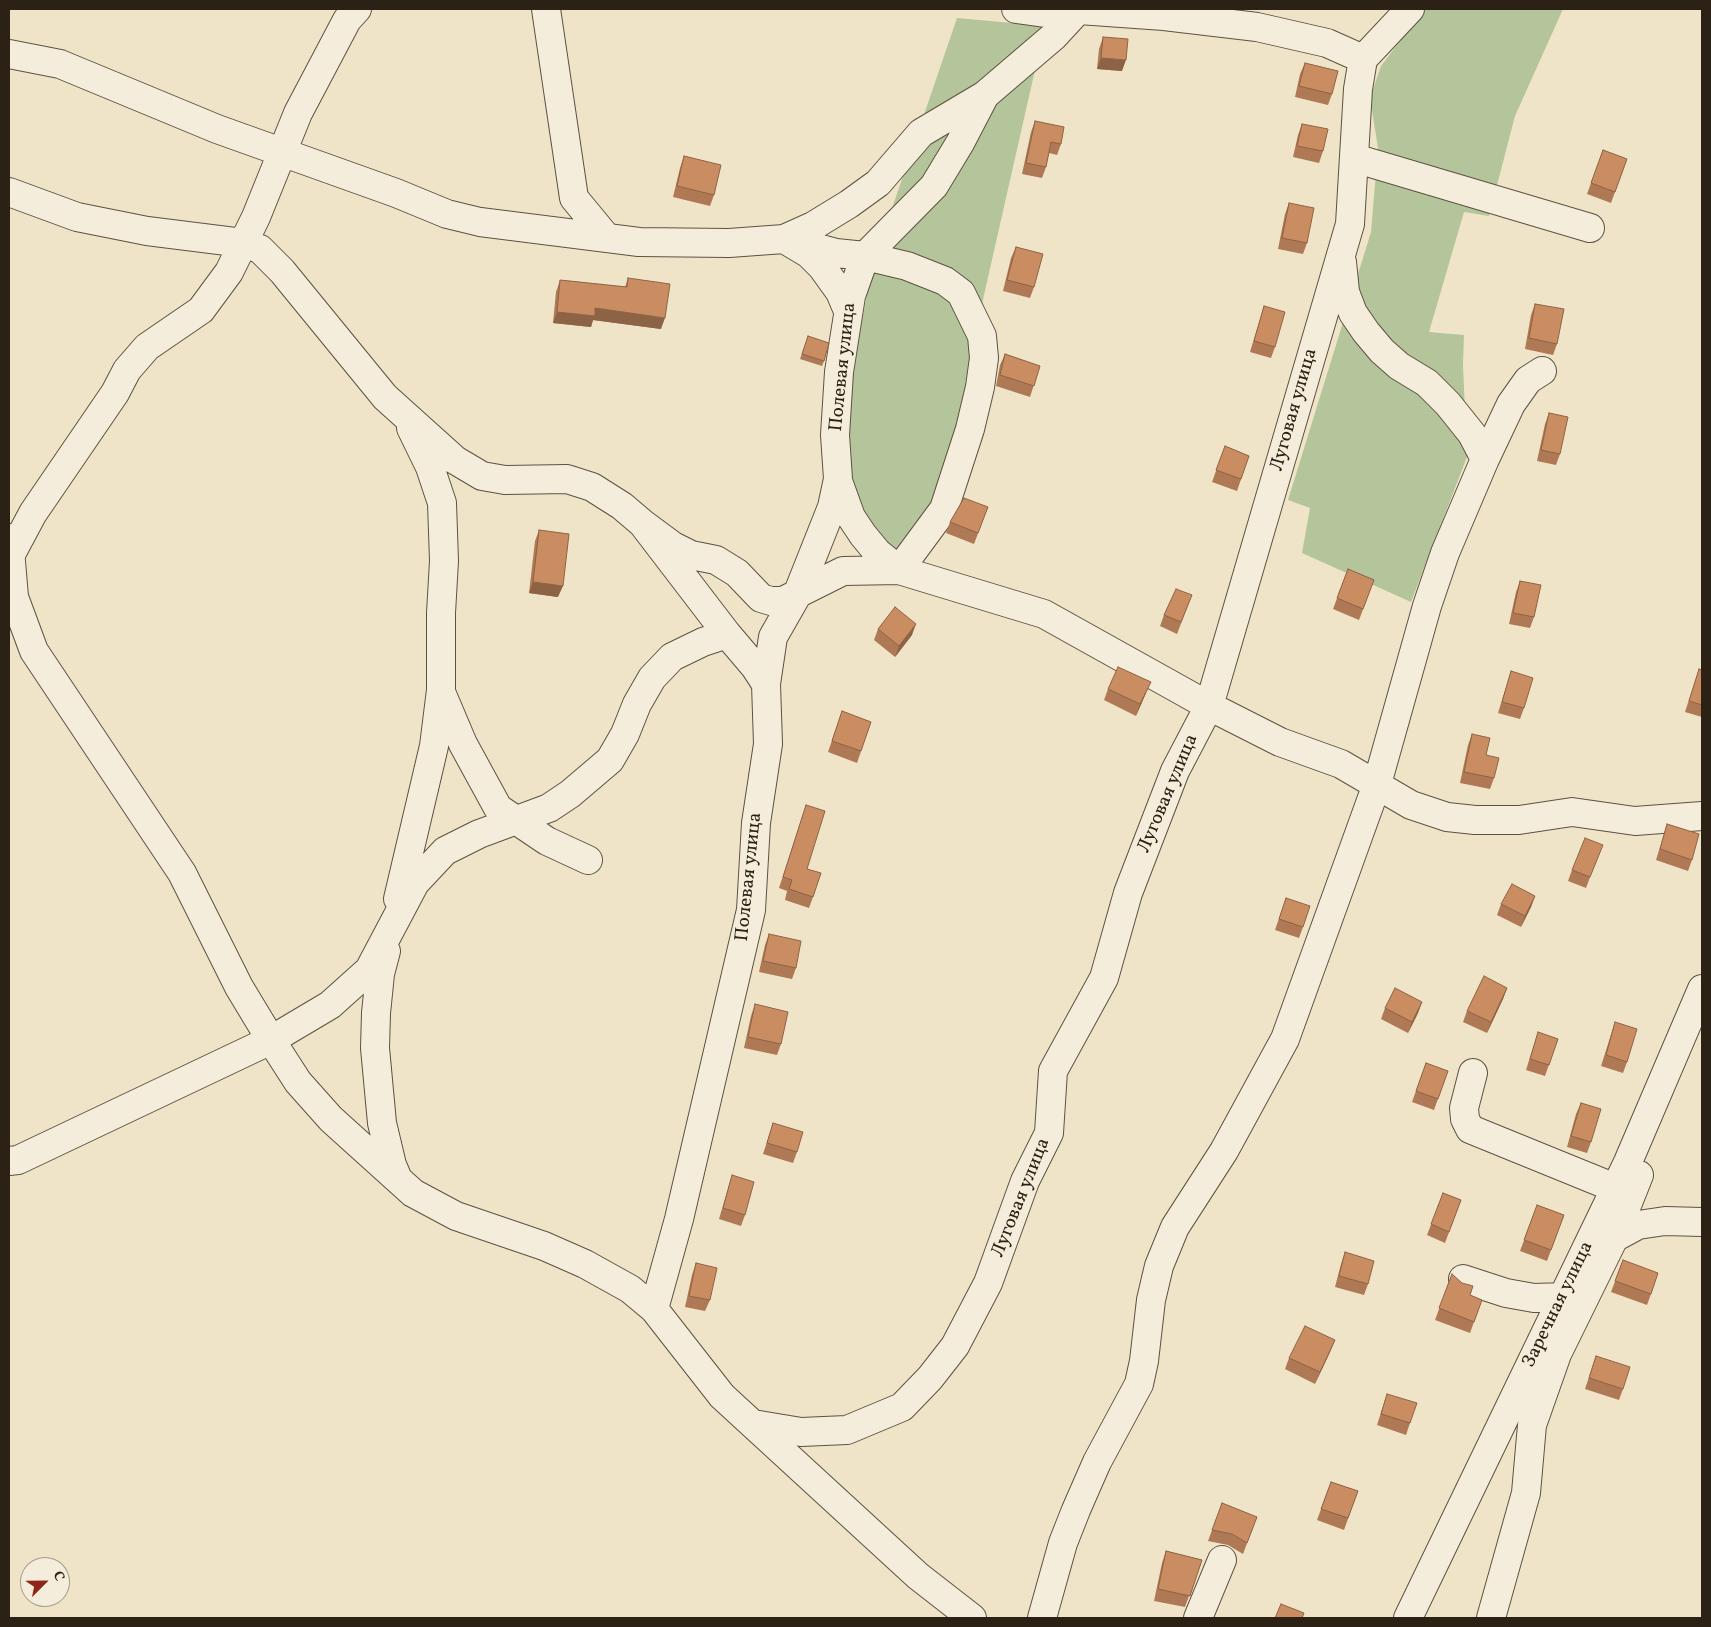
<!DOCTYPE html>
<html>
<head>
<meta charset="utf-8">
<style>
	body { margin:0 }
	#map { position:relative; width:1711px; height:1627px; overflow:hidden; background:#f0e4c8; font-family:Vollkorn,serif }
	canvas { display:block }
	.frame { position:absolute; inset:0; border:10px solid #2b2114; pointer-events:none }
	.north { position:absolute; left:20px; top:1557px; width:50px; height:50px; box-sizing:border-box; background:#f5eddb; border:1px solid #a49b8b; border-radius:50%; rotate:67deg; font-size:14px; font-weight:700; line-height:20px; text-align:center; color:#2b2114 }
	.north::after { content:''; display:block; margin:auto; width:18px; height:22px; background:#8f2418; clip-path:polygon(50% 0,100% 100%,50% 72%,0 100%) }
</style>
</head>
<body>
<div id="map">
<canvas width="1711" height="1627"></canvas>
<div class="frame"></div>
<div class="north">С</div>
</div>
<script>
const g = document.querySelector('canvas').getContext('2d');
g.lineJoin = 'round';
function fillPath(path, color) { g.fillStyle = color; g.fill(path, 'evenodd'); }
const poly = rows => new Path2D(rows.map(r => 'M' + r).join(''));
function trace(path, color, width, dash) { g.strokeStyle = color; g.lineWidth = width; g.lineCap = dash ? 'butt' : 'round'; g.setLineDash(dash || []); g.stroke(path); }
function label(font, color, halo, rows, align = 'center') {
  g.font = font + ' Vollkorn,serif'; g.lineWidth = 4.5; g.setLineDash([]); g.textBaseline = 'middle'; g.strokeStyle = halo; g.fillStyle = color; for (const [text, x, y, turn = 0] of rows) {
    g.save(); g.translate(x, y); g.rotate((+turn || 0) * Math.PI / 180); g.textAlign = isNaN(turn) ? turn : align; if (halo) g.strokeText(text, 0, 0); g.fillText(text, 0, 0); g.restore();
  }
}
const green = poly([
	[1424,9,1563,9,1515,116,1489,216,1464,212,1429,332,1464,335,1463,365,1467,457,1411,602,1302,553,1310,508,1288,500,1371,232,1378,148,1370,98,1381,66],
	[957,18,1045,26,972,348,971,379,935,511,904,550,890,551,880,540,851,489,847,430,856,352,873,264]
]);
const minor = poly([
	[546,9,574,198,607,238],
	[1016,9,1045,13,1079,10,1164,16,1257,27,1327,43,1363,59],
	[9,54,60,64,217,129,396,193,447,214,480,222,639,242,729,243,784,239,836,253,865,256,907,266,945,281,961,293,982,336,984,358,980,387,970,429,944,509,899,570,877,552,863,535,851,517,838,481],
	[1354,158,1590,228],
	[9,192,77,217,147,231,243,243,260,249,282,271,385,397,455,460,482,476,505,480,567,479,592,487,622,506,642,523,727,634,755,667,766,684],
	[848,311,840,292,822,267,809,254,784,239,813,226,849,204,878,183,921,133,985,95],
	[1485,459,1511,404,1528,380,1542,371],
	[642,523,673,546,691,555,716,560,737,573,761,598,771,601,783,601,843,571,899,570,1044,614,1209,706,1280,742,1341,764,1411,805,1447,817,1475,820,1519,820,1572,812,1635,821,1702,816],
	[9,538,14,597,34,651,182,873,239,987,271,1040,298,1082,331,1119,413,1193,456,1216,544,1246,585,1264,630,1289,654,1309,722,1396,918,1576,972,1618],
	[9,558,33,513,115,393,127,370,147,347,201,310,229,272,256,217,298,113,347,20,357,9],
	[441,692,463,744,498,808,547,841,588,860],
	[398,899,434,746,441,690,441,613,444,561,442,503,430,467,411,428],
	[386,951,380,974,376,1013,375,1048,382,1123,392,1165,398,1179],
	[1473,1073,1464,1108,1465,1119,1470,1129,1615,1188],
	[9,1161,18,1160,271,1040,330,1005,369,970,415,883,445,851,479,834,549,808,570,794,610,760,625,734,637,704,652,678,672,657,703,642,727,634],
	[1614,1238,1638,1225,1665,1221,1702,1222],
	[1463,1279,1506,1293,1534,1298,1563,1297],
	[654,1309,679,1219,751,910,756,823,768,744,766,684,773,637,797,595,832,507,838,479,835,435,839,372,851,296,865,256,934,186,960,143,985,95,1054,36,1079,9],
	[753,1424,801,1432,847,1430,902,1407,930,1378,955,1346,988,1283,1025,1181,1049,1133,1053,1071,1104,978,1128,893,1175,771,1209,706,1350,224,1358,89,1363,59,1410,9],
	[1042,1618,1063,1543,1076,1510,1097,1462,1139,1384,1144,1361,1151,1300,1159,1266,1175,1227,1224,1151,1285,1039,1377,784,1427,606,1445,553,1485,459,1472,434,1448,404,1427,383,1399,366,1382,351,1366,332,1353,313,1345,292,1342,262],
	[1198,1618,1222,1560],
	[1408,1618,1628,1162,1702,989],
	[1491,1618,1526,1493,1532,1425,1557,1354,1614,1238,1639,1175]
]);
const wall = poly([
	[1103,37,1122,71,1097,69,1099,49],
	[1305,63,1332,94,1328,105,1295,97,1300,74],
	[1035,121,1061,144,1057,155,1049,153,1046,167,1042,178,1022,174,1031,132],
	[1302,124,1323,151,1319,163,1293,157,1298,135],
	[1603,150,1627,159,1611,203,1587,194],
	[684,156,714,195,710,206,673,197,680,168],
	[1289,203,1307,243,1303,254,1278,249,1285,214],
	[1016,247,1034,287,1030,298,1003,291,1011,258],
	[628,278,661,329,593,320,591,327,553,323,556,292,560,280,625,287],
	[1535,304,1557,344,1553,355,1525,349,1531,315],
	[1264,306,1275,347,1271,358,1250,352],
	[808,336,824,361,822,366,800,359],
	[1005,354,1040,366,1030,397,996,386,1000,365],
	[1549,413,1560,454,1556,465,1537,461,1545,424],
	[1225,446,1249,456,1237,491,1212,482],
	[988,507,974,544,946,533,950,522],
	[539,530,558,597,529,593,535,541],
	[1348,569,1374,580,1359,620,1333,609],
	[1520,581,1534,617,1530,628,1509,624,1516,592],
	[1192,595,1177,634,1160,626,1164,615],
	[878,629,912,635,895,657,874,640],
	[1699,669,1702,670,1702,717,1685,712],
	[1511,671,1524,708,1520,719,1498,713],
	[1108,689,1146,693,1136,716,1104,700],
	[842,711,871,722,857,763,828,752],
	[1472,734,1486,755,1494,778,1490,789,1460,783,1468,745],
	[806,805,807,869,813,897,809,908,785,900,787,891,779,888],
	[1667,824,1692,860,1688,871,1656,860],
	[1598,856,1586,888,1568,881,1572,870],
	[1535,896,1531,907,1521,927,1497,915,1501,904],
	[1286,898,1303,927,1299,938,1275,930],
	[769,934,796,968,792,979,759,972,765,945],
	[1507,988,1503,999,1487,1033,1463,1022,1467,1011],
	[1422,1002,1418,1013,1408,1033,1381,1019,1385,1008],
	[755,1004,781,1044,777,1055,744,1048,751,1016],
	[1615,1022,1627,1062,1623,1073,1601,1066],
	[1538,1032,1558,1039,1545,1076,1526,1070],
	[1426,1063,1448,1071,1434,1110,1412,1102],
	[1581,1103,1591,1142,1587,1153,1567,1147,1576,1114],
	[773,1123,797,1152,793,1163,763,1154],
	[732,1175,745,1215,741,1226,719,1219],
	[1443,1193,1461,1200,1445,1243,1427,1235],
	[1537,1205,1564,1215,1547,1261,1520,1251],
	[1345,1252,1368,1284,1364,1295,1335,1287,1341,1264],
	[1623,1260,1651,1294,1647,1305,1611,1292],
	[696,1263,710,1300,705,1311,685,1307,692,1275],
	[1452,1274,1470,1295,1482,1300,1470,1333,1435,1320],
	[1335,1340,1330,1352,1315,1384,1285,1369,1289,1358],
	[1596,1356,1623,1389,1619,1400,1585,1389],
	[1387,1394,1410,1423,1406,1435,1377,1425],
	[1331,1482,1358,1491,1344,1530,1317,1520],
	[1222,1503,1257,1517,1243,1554,1228,1545,1208,1541],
	[1166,1551,1202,1560,1185,1607,1154,1601,1162,1563]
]);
const shadedWall = poly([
	[1101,58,1126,60,1122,71,1097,69],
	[595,308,665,318,661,329,593,320,591,327,553,323,557,312],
	[533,582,563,586,558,597,529,593],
	[916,624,912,635,895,657,899,646],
	[1151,682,1146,693,1136,716,1140,704],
	[1535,896,1531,907,1521,927,1525,916],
	[1507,988,1503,999,1487,1033,1491,1022],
	[1422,1002,1418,1013,1408,1033,1412,1022],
	[1335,1340,1330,1352,1315,1384,1320,1372]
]);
const building = poly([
	[1103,37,1128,39,1126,60,1101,58,1103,37],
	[1305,63,1338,71,1332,94,1299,86,1305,63],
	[1035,121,1064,127,1061,144,1051,142,1046,167,1026,163,1035,121],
	[1302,124,1328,129,1323,151,1297,146,1302,124],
	[1603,150,1627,159,1615,192,1591,183,1603,150],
	[684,156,721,165,714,195,677,186,684,156],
	[1289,203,1314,208,1307,243,1282,238,1289,203],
	[1016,247,1043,254,1034,287,1007,280,1016,247],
	[628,278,670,284,665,318,595,308,595,316,557,312,560,280,627,287,628,278],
	[1535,304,1564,309,1557,344,1529,338,1535,304],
	[1264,306,1285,312,1275,347,1254,341,1264,306],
	[808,336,829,343,824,361,802,354,808,336],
	[1005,354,1040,366,1034,386,1000,375,1005,354],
	[1549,413,1568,417,1560,454,1541,450,1549,413],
	[1225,446,1249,456,1241,479,1216,470,1225,446],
	[964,498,988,507,978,533,950,522,964,498],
	[539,530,569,534,563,586,533,582,539,530],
	[1348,569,1374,580,1363,609,1337,598,1348,569],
	[1520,581,1541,585,1534,617,1513,613,1520,581],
	[1176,589,1192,595,1181,622,1164,615,1176,589],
	[895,607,916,624,899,646,878,629,895,607],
	[1118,667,1151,682,1140,704,1108,689,1118,667],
	[1699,669,1702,670,1702,705,1689,701,1699,669],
	[1511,671,1533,678,1524,708,1502,702,1511,671],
	[842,711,871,722,861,751,832,741,842,711],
	[1472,734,1490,738,1486,755,1499,758,1494,778,1464,772,1472,734],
	[806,805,825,811,807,869,821,873,813,897,789,889,792,880,783,877,806,805],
	[1667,824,1699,834,1692,860,1660,849,1667,824],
	[1585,838,1603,845,1590,877,1572,870,1585,838],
	[1512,884,1535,896,1525,916,1501,904,1512,884],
	[1286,898,1310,906,1303,927,1279,919,1286,898],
	[769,934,801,941,796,968,763,961,769,934],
	[1484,976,1507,988,1491,1022,1467,1011,1484,976],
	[1395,988,1422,1002,1412,1022,1385,1008,1395,988],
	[755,1004,788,1012,781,1044,748,1037,755,1004],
	[1615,1022,1637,1029,1627,1062,1606,1055,1615,1022],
	[1538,1032,1558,1039,1549,1065,1530,1059,1538,1032],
	[1426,1063,1448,1071,1438,1099,1416,1091,1426,1063],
	[1581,1103,1601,1109,1591,1142,1571,1136,1581,1103],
	[773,1123,803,1132,797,1152,767,1143,773,1123],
	[732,1175,754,1182,745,1215,723,1208,732,1175],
	[1443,1193,1461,1200,1449,1232,1431,1224,1443,1193],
	[1537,1205,1564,1215,1551,1250,1524,1240,1537,1205],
	[1345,1252,1374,1261,1368,1284,1339,1276,1345,1252],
	[1623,1260,1658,1273,1651,1294,1615,1281,1623,1260],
	[696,1263,717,1268,710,1300,689,1296,696,1263],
	[1452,1274,1462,1283,1473,1286,1470,1295,1482,1300,1474,1322,1439,1308,1452,1274],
	[1305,1326,1335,1340,1320,1372,1289,1358,1305,1326],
	[1596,1356,1630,1367,1623,1389,1589,1378,1596,1356],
	[1387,1394,1417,1403,1410,1423,1381,1414,1387,1394],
	[1331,1482,1358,1491,1348,1518,1321,1509,1331,1482],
	[1222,1503,1257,1517,1247,1543,1232,1534,1212,1530,1222,1503],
	[1166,1551,1202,1560,1190,1596,1158,1589,1166,1551],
	[1281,1604,1304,1613,1302,1618,1275,1618,1281,1604]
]);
const streetNames = [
	["Полевая улица",844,367,-84],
	["Луговая улица",1295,410,-74],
	["Луговая улица",1169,794,-67],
	["Полевая улица",750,877,-84],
	["Луговая улица",1022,1198,-68],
	["Заречная улица",1559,1305,-64]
];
fillPath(green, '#b4c59b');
trace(minor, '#5c5241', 30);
trace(minor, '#f5eddb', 28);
fillPath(wall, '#ae7954');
fillPath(shadedWall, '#8d6345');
fillPath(building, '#ca8d62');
trace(building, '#8d6345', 1);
label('19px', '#2b2114', '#f5eddb', streetNames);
</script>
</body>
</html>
